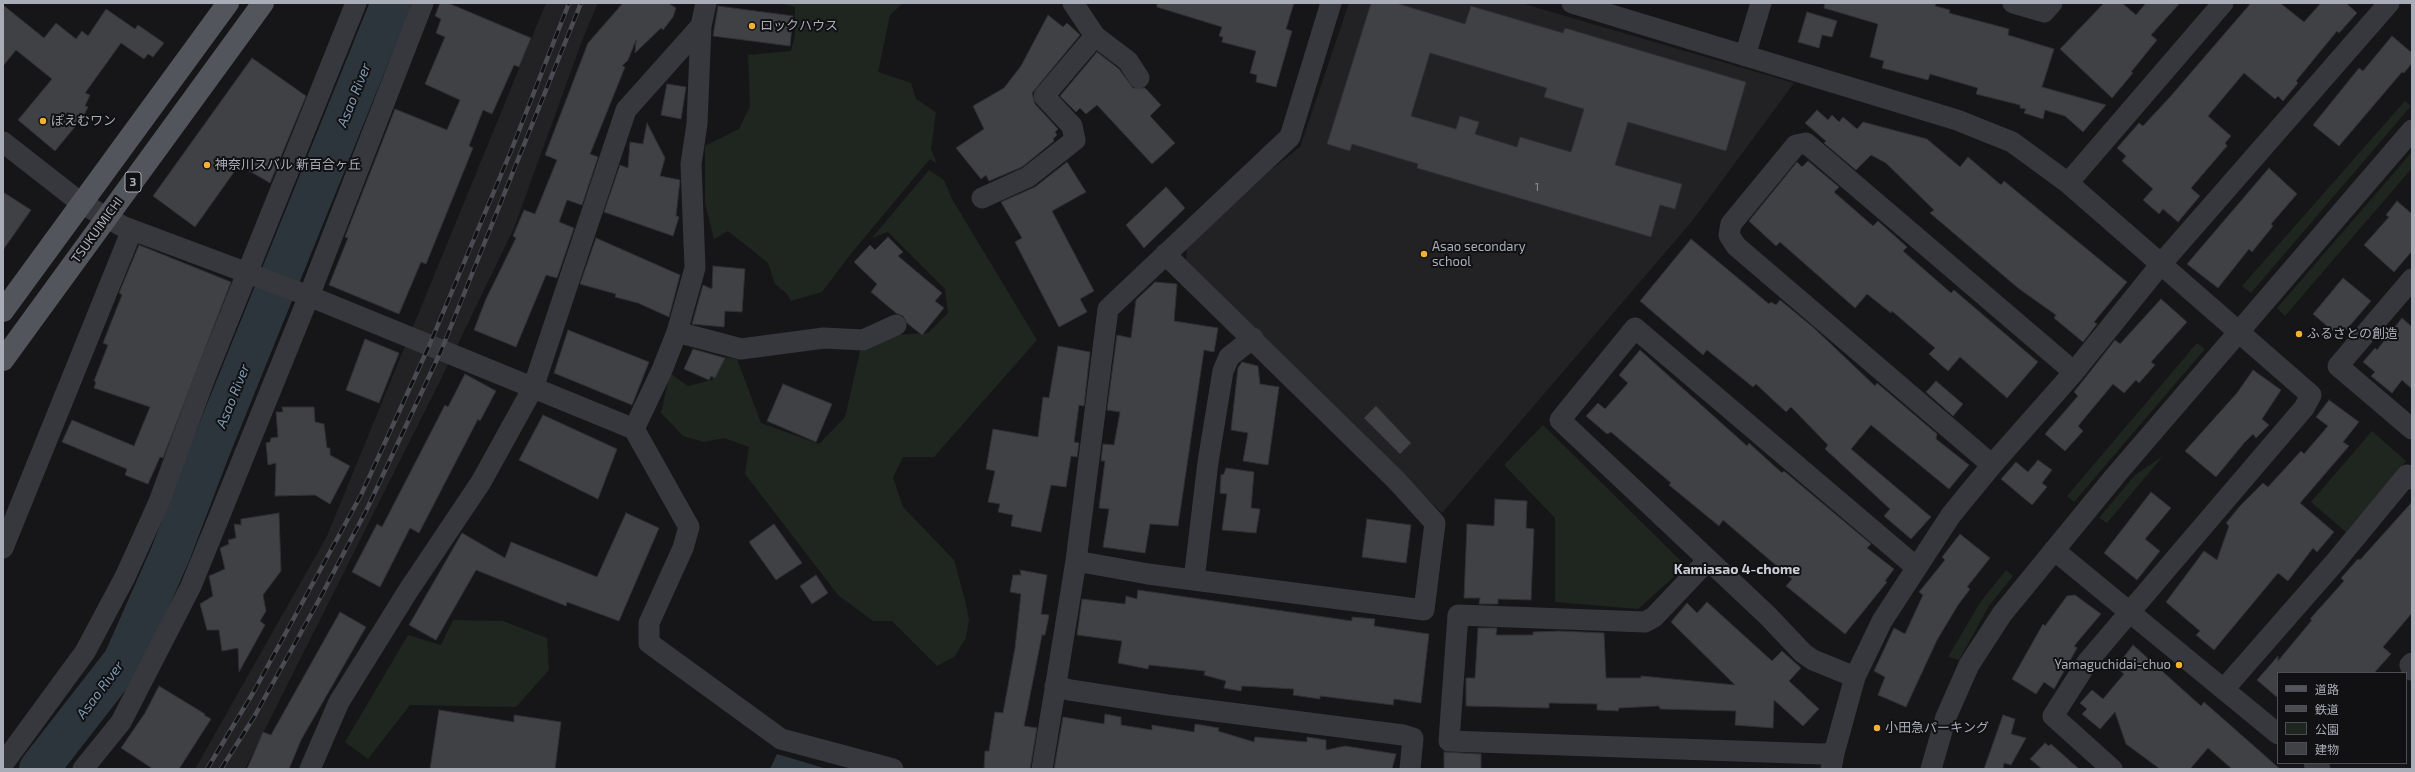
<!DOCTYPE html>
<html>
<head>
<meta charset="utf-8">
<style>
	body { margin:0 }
	#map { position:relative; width:2415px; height:772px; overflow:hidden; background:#161618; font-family:"Exo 2","Noto Sans JP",sans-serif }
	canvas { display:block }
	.frame { position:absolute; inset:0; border:4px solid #a8adb8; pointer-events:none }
	.legend { position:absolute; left:2277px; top:672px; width:130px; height:92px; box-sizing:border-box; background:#111113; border:1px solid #4d4f55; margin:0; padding:5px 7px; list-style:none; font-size:12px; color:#a8adb8 }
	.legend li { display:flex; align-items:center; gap:8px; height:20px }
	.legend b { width:20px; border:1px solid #4d4f55 }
</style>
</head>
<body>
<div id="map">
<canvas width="2415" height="772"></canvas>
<div class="frame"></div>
<ul class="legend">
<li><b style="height:5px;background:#53555c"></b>道路</li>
<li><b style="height:5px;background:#4a4c52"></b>鉄道</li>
<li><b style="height:11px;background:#1e261f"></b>公園</li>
<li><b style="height:11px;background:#404145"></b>建物</li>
</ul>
</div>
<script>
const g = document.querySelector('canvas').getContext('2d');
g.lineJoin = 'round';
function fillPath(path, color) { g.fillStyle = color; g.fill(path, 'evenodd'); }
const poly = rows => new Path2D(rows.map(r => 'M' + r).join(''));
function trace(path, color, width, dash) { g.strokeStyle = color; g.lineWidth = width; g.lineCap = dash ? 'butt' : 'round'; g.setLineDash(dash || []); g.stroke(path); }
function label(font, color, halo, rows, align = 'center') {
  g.font = font + ' "Exo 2","Noto Sans JP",sans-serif'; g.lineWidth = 4; g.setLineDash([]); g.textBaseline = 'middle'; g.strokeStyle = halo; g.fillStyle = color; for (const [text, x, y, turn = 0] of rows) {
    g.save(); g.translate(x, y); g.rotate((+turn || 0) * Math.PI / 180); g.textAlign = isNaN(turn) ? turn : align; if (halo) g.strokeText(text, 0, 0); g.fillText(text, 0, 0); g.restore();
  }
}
const built = poly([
	[546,3,598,3,583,38,514,228,439,383,245,769,195,769,327,536],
	[1349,3,1521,3,1794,83,1693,220,1442,513,1186,260,1187,248,1271,170,1300,147]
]);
const green = poly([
	[779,3,903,3,890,15,878,72,911,83,916,99,936,112,931,149,937,164,930,159,850,255,822,292,791,301,787,294,775,284,768,263,728,231,714,239,705,203,705,146,739,129,750,106,748,55,791,51,795,36,795,7],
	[2405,101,2411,106,2251,293,2242,286],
	[2412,152,2412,168,2285,316,2277,308],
	[929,170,944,180,952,199,1037,340,934,457,903,457,893,478,903,507,954,560,966,604,969,620,966,638,954,657,937,666,892,621,873,621,838,595,745,474,749,447,724,438,704,442,683,436,661,413,670,373,688,386,712,380,723,357,737,359,761,423,819,444,845,417,861,347,894,335,928,333,948,313,945,289,888,232,872,238],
	[2197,343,2205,349,2074,502,2067,496],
	[1543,425,1686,566,1638,609,1555,602,1555,518,1504,465],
	[2372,431,2406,461,2346,532,2311,502],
	[2163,456,2107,523,2099,518,2135,475],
	[2006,570,2013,576,1989,606,1959,660,1948,657,1981,601],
	[453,620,503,621,547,638,549,670,516,707,410,705,368,759,345,742,408,635,441,645]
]);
const water = poly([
	[777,754,827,769,770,769]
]);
const river = poly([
	[39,769,123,661,170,555,210,450,391,3]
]);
const building = poly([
	[440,3,448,3,531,38,519,67,514,65,492,114,483,110,469,146,473,148,426,264,421,262,399,314,329,285,348,238,345,237,395,109,447,130,460,100,425,84,445,37,436,33,441,19,435,16,440,3],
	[623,3,668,3,676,8,673,17,663,30,661,28,635,53,636,40,628,60,622,66,625,67,590,154,598,157,582,205,567,200,559,222,574,228,557,278,546,275,516,347,474,330,486,299,516,238,513,236,524,210,535,214,557,160,545,155,588,43,623,3],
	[1157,3,1294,3,1286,29,1292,31,1276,87,1256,82,1257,75,1250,73,1256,51,1222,42,1223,37,1219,36,1222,27,1157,7,1157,3],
	[1371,3,1396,3,1465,24,1471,6,1563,33,1565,28,1746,82,1726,151,1628,122,1615,165,1682,184,1675,209,1660,205,1651,237,1417,168,1418,164,1352,144,1350,151,1327,144,1371,3],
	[1430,53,1547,88,1544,97,1584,109,1571,152,1520,137,1517,147,1475,134,1479,122,1460,116,1456,129,1411,116,1430,53],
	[1825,3,1936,3,1935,6,1950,10,1949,13,2009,29,2008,35,2054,49,2042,87,2106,105,2083,132,2065,116,2045,110,2043,119,2024,113,2026,109,2020,108,2020,105,1976,94,1978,88,1930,74,1928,80,1882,68,1884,61,1870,57,1878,24,1824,8,1825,3],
	[2104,3,2122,3,2136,15,2146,3,2180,3,2151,35,2157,40,2131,72,2133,73,2112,98,2060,49,2104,3],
	[2251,3,2280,3,2304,22,2321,3,2346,3,2357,13,2339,33,2337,31,2296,81,2298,83,2283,101,2278,96,2275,99,2244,73,2208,116,2231,136,2225,143,2227,146,2191,188,2200,196,2178,222,2163,209,2159,214,2143,200,2153,189,2122,161,2126,156,2117,148,2139,123,2143,126,2170,97,2251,3],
	[3,5,44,38,56,23,76,39,82,31,88,36,106,9,135,29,138,25,164,43,153,57,148,54,144,59,121,43,85,93,90,95,85,106,88,107,83,117,55,151,18,120,52,79,16,50,3,66,3,5],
	[718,6,793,16,790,46,713,36,718,6],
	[1807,12,1837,21,1832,37,1822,35,1819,48,1798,42,1807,12],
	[1048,15,1063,27,1067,23,1080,35,1032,93,1035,104,1058,129,1055,132,1057,135,1053,139,1054,141,1022,167,989,181,986,175,981,179,956,148,984,129,973,106,1004,88,1021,66,1048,15],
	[2392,36,2412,53,2412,63,2404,73,2402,72,2339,146,2313,125,2359,68,2363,71,2392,36],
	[1097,52,1119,69,1133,88,1145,88,1161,105,1150,116,1175,143,1152,164,1097,105,1086,114,1080,108,1076,112,1060,96,1097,52],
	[252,58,306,96,270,183,239,165,195,227,153,196,252,58],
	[667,84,686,87,681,119,661,115,667,84],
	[1817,110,1828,120,1832,115,1839,122,1843,117,1857,129,1863,122,1927,139,1960,167,1968,157,2001,185,2004,181,2127,282,2094,322,2097,324,2083,342,2054,318,2056,315,2018,288,1930,213,1934,210,1886,163,1871,155,1856,170,1824,143,1826,141,1805,123,1817,110],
	[647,123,665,158,660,176,680,180,676,216,679,217,673,236,604,212,620,165,628,168,630,142,643,144,647,123],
	[1808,161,1839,187,1834,192,1873,226,1878,221,1907,247,1903,251,1951,293,1954,290,2038,362,2007,398,1960,357,1948,371,1929,354,1935,348,1892,311,1891,313,1867,294,1855,308,1780,242,1776,246,1749,221,1797,162,1802,167,1808,161],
	[1067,162,1086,192,1052,211,1094,291,1080,299,1087,312,1059,327,1015,242,1022,238,1001,202,1035,187,1067,162],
	[2269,168,2297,194,2271,224,2273,226,2252,252,2249,249,2218,288,2187,264,2269,168],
	[1166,187,1185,208,1144,248,1126,225,1166,187],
	[3,192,31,210,3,250,3,192],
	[2397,201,2412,214,2412,251,2394,272,2364,245,2389,217,2386,215,2397,201],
	[888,237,903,252,898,256,942,293,935,301,944,308,922,335,907,323,903,316,896,313,871,292,877,284,854,262,870,245,875,250,888,237],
	[596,238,680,275,669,317,638,303,615,297,616,294,580,284,596,238],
	[1691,239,1769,304,1771,302,1776,305,1780,300,1814,328,1875,386,1877,383,1937,434,1936,439,1969,465,1949,489,1871,425,1851,449,1931,517,1911,539,1884,516,1890,509,1825,449,1828,445,1791,407,1786,412,1756,384,1753,387,1707,350,1703,355,1640,301,1691,239],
	[139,245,231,282,163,458,160,457,148,484,125,475,127,469,62,442,72,420,134,446,150,407,94,388,96,382,94,381,108,345,103,343,122,295,119,293,139,245],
	[713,266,745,269,742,312,725,311,724,327,692,324,703,285,712,289,713,266],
	[2343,278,2371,301,2340,337,2313,314,2343,278],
	[1155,282,1177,284,1174,321,1218,328,1214,352,1204,350,1178,526,1150,524,1145,553,1103,547,1109,509,1099,508,1105,461,1101,461,1103,444,1114,445,1120,412,1107,410,1117,335,1131,338,1136,300,1155,282],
	[2161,299,2187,322,2151,362,2155,365,2139,383,2136,380,2124,393,2113,384,2078,426,2083,431,2065,451,2045,434,2078,396,2074,392,2115,340,2120,344,2161,299],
	[2402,318,2412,327,2412,389,2402,380,2392,393,2371,376,2375,372,2363,362,2375,348,2377,350,2402,318],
	[568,330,649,362,632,405,554,373,568,330],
	[365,339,399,353,379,403,346,390,365,339],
	[1058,346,1090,352,1084,406,1079,405,1074,442,1079,443,1077,457,1071,456,1066,487,1051,485,1041,532,1011,526,1013,515,998,512,1000,504,988,502,995,471,986,469,993,429,1038,437,1043,397,1049,398,1058,346],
	[693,349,725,358,715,378,711,376,709,380,684,369,693,349],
	[1640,350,1747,446,1749,443,1782,473,1784,471,1871,544,1867,548,1894,569,1885,581,1887,582,1845,634,1786,586,1792,579,1723,520,1719,526,1669,485,1671,483,1611,432,1607,434,1586,416,1598,403,1605,409,1628,383,1619,375,1640,350],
	[1242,362,1258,366,1260,384,1279,387,1268,465,1243,461,1248,433,1231,430,1238,368,1242,362],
	[2253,370,2281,390,2262,419,2269,425,2256,438,2253,434,2244,443,2216,477,2185,451,2237,393,2253,370],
	[465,374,496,391,480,421,478,419,419,533,410,528,380,587,352,572,377,524,382,527,445,405,448,407,465,374],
	[1936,381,1963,404,1953,416,1926,392,1936,381],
	[783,384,832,404,816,442,767,421,783,384],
	[2329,400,2359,422,2343,442,2349,446,2300,503,2334,532,2317,552,2313,548,2288,581,2278,573,2214,650,2196,635,2200,631,2166,602,2204,551,2217,560,2229,526,2226,523,2240,506,2263,483,2268,487,2301,451,2304,454,2328,426,2316,417,2329,400],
	[1376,406,1411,443,1400,454,1364,418,1376,406],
	[282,407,314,407,315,422,324,424,327,448,330,448,330,455,350,466,330,504,315,495,275,496,276,463,268,465,266,443,270,442,271,438,278,437,276,412,283,412,282,407],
	[543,415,617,449,598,499,519,460,543,415],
	[2038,460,2052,470,2042,483,2047,487,2032,505,2001,479,2016,462,2028,472,2038,460],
	[1226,468,1254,472,1251,508,1260,509,1256,533,1222,530,1227,494,1220,493,1221,475,1224,474,1226,468],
	[2151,492,2171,508,2145,539,2160,551,2137,580,2104,553,2151,492],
	[1495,499,1527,501,1526,528,1534,529,1531,600,1498,599,1498,604,1479,604,1480,598,1464,598,1467,524,1494,526,1495,499],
	[2412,502,2412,613,2383,647,2391,654,2374,673,2278,673,2278,698,2257,680,2278,656,2278,661,2312,620,2310,619,2344,581,2341,578,2358,559,2360,560,2412,502],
	[279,513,281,571,263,595,266,611,260,621,265,625,239,672,238,648,222,651,219,630,207,630,200,604,213,596,209,576,225,569,220,548,229,544,228,540,236,538,234,524,241,525,241,519,279,513],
	[626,513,659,528,619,621,567,602,566,606,476,570,436,640,409,625,462,533,505,558,511,542,597,577,626,513],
	[1367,519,1411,525,1406,563,1362,557,1367,519],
	[774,524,802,563,776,580,749,542,774,524],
	[1960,534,1990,558,1967,587,1970,589,1958,605,1937,640,1906,707,1878,695,1885,677,1874,671,1894,628,1905,634,1923,595,1919,592,1945,560,1942,557,1960,534],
	[1020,570,1047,575,1041,614,1049,615,1045,635,1042,635,1024,726,1037,728,1030,769,984,769,985,751,989,751,995,712,1003,713,1015,648,1021,594,1010,592,1013,575,1021,575,1020,570],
	[816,575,828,593,812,604,800,586,816,575],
	[1138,590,1352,621,1352,617,1375,619,1374,626,1429,634,1421,703,1394,699,1393,705,1320,696,1320,699,1293,695,1294,689,1242,686,1241,691,1224,688,1226,681,1204,675,1205,671,1149,665,1148,669,1118,663,1122,641,1077,635,1082,599,1125,604,1126,596,1137,599,1138,590],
	[2075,595,2101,614,2074,646,2077,648,2054,689,2044,682,2036,694,2012,679,2043,624,2045,626,2067,596,2075,595],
	[1707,602,1772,661,1782,651,1801,668,1789,681,1819,709,1803,726,1774,700,1773,728,1735,725,1736,711,1660,709,1659,706,1619,708,1618,711,1597,710,1597,704,1549,703,1549,708,1466,706,1466,678,1475,678,1478,628,1497,628,1496,635,1533,635,1533,632,1559,631,1604,633,1606,678,1641,678,1641,676,1735,685,1671,622,1687,603,1697,613,1707,602],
	[340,612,366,627,301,740,289,769,247,769,263,732,271,735,340,612],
	[2133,645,2201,706,2204,702,2280,769,2232,769,2208,748,2190,769,2160,769,2126,744,2115,712,2100,729,2082,714,2087,709,2080,703,2092,690,2103,699,2124,674,2116,667,2133,645],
	[159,686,205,714,204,715,211,719,179,769,153,769,121,748,145,713,159,686],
	[439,710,514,722,514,715,561,722,555,769,430,769,439,710],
	[1105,714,1121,717,1121,725,1152,730,1152,725,1194,732,1195,724,1219,728,1218,731,1254,742,1255,737,1307,742,1307,737,1326,740,1326,750,1345,746,1396,754,1392,769,1054,769,1063,717,1104,724,1105,714],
	[2003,715,2015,719,2011,734,2026,738,2011,765,2004,763,2003,769,1984,769,2003,715],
	[2045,743,2049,746,2051,744,2079,769,2042,769,2030,759,2045,743],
	[1444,752,1481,754,1481,769,1444,769,1444,752]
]);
const minor = poly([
	[1073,3,1095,36,1128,61,1139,78],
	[1572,3,1957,120,2012,142,2068,183,2311,395,2304,408,2088,661,2053,716,2112,769],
	[2013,3,2044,12,2052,3],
	[1745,56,1761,3],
	[3,142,81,203,122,226,309,296,634,429,689,527,683,548,649,623,649,643,781,739,893,769],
	[2068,183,2223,3],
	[982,198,1028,177,1075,140,1072,126,1044,96,1095,36],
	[2412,279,2338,366,2412,429],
	[677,332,741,349,824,338,863,340,896,325],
	[634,429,662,370,677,332,695,268,691,164,697,124,701,26,706,3],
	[1992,465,1736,246,1729,235,1731,224,1796,145,1806,143,2074,372],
	[3,548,132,230],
	[2054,550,2278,734],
	[1708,560,1654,617,1645,622,1458,615,1449,741,1822,754,1834,753],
	[1076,561,1148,574,1424,610,1435,523,1397,481,1165,254],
	[1194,580,1208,462,1223,371,1229,357,1253,338],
	[2412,663,2410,665,2412,670],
	[1855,677,1813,660,1803,653,1768,616,1560,420,1635,328,1916,567],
	[1055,686,1070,690,1168,705,1403,735,1413,738,1410,769],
	[2224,689,2336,561,2407,475,2412,479],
	[2314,763,2320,769],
	[3,764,85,652,125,577,159,502,204,380,356,3],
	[83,769,121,722,191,586,309,296,423,3],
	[310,769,339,702,408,591,481,482,533,388,626,110,701,26],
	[1042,769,1076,561,1108,309,1290,137,1331,3],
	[1831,769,1834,753,1855,677,1882,621,1951,515,1992,465,2074,372,2161,264,2389,3],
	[1931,769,1946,717,1969,665,2002,614,2115,476,2412,130]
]);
const major = poly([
	[3,311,228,3],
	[3,360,263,3]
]);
const rail = poly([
	[207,769,253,693,361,495,429,346,511,151,569,3],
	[221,769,254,717,319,600,367,509,441,351,581,3]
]);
const markers = [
	[752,26,4,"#f2b134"],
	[43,121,4,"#f2b134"],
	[207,165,4,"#f2b134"],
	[1424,254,4,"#f2b134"],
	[2299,334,4,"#f2b134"],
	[2179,665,4,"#f2b134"],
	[1877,728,4,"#f2b134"]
];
const numberNames = [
	["1",1537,187]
];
const shields = [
	[133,182,16]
];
const shieldNames = [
	["3",133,182]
];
const poiNames = [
	["ロックハウス",760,26],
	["ぽえむワン",51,121],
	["神奈川スバル 新百合ヶ丘",215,165],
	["Asao secondary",1432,247],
	["school",1432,262],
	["ふるさとの創造",2307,334],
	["Yamaguchidai-chuo",2171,665,"right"],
	["小田急パーキング",1885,728]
];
const streetNames = [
	["TSUKUIMICHI",97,230,-54]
];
const waterNames = [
	["Asao River",354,95,-68],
	["Asao River",233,396,-68],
	["Asao River",100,690,-53]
];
const neighbourhoodNames = [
	["Kamiasao 4-chome",1737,569]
];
fillPath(built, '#222225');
fillPath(green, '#1e261f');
fillPath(water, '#2c353c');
trace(river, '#2c353c', 40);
fillPath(building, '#404145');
trace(building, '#303034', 1);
trace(minor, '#37383d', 21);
trace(major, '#53555c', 22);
trace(rail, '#4a4c52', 4.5);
trace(rail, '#111113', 3, [9]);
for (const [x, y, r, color] of markers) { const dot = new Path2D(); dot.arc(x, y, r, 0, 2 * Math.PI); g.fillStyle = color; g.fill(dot); trace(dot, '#111113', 1.5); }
label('11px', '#8e929b', null, numberNames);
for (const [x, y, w] of shields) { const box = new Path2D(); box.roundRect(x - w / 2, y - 10, w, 20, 3); g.fillStyle = '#111113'; g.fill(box); trace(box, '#a8adb8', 1); }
label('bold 12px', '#a8adb8', null, shieldNames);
label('13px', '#a8adb8', '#111113', poiNames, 'left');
label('13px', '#a8adb8', '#111113', streetNames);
label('italic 14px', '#7f9bb3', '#111113', waterNames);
label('bold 14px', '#c9ccd4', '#111113', neighbourhoodNames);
</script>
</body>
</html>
